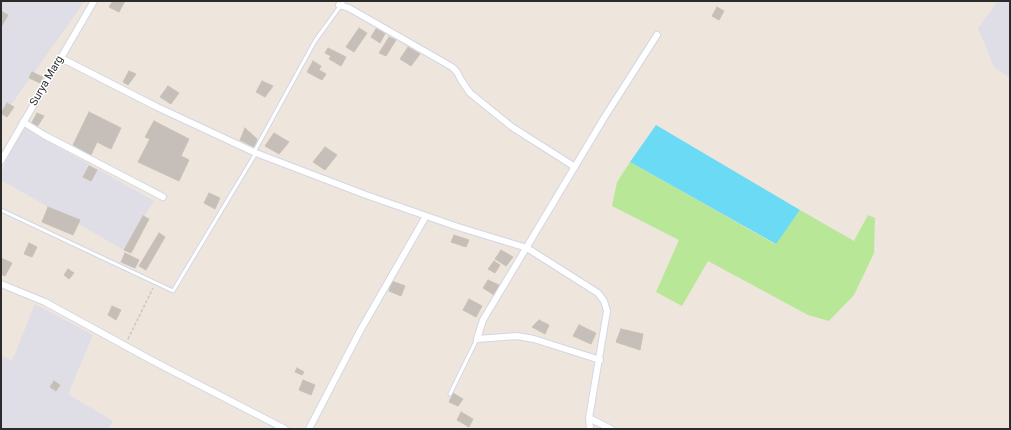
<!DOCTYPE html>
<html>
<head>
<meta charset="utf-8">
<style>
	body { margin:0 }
	#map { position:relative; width:1011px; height:430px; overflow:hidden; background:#eee5dd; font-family:Roboto,sans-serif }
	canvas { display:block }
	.frame { position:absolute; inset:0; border:2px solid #2b2b2b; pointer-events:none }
</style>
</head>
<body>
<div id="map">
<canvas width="1011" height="430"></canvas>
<div class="frame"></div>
</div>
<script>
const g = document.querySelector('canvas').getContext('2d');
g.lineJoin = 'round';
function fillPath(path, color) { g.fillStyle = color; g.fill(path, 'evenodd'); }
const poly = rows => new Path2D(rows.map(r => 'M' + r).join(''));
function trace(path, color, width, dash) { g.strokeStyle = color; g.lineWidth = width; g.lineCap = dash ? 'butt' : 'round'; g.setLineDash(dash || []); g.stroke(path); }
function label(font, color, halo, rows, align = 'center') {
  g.font = font + ' Roboto,sans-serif'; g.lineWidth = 3; g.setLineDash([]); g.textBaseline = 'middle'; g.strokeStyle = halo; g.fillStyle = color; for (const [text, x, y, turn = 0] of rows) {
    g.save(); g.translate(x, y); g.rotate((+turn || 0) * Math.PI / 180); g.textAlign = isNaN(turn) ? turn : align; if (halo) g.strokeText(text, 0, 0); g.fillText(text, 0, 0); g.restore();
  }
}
const industrial = poly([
	[1,1,85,1,1,119],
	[998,1,1010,1,1010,78,994,67,978,28],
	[21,126,154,201,124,250,1,180,1,174],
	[35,304,93,335,68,394,113,421,109,429,1,429,1,355,12,361]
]);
const green = poly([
	[630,162,775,244,800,210,854,241,868,215,875,218,874,253,854,295,829,321,808,315,708,261,682,306,656,292,679,240,612,206,617,182]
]);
const water = poly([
	[656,125,800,210,776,244,630,162]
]);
const building = poly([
	[113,1,125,1,119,12,109,7,113,1],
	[717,7,724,11,719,20,712,16,717,7],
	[1,11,8,15,1,27,1,11],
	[377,27,386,32,380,43,371,37,377,27],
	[359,28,367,33,354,52,346,47,359,28],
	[389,37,396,40,386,56,379,53,389,37],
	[408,47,420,54,411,66,400,59,408,47],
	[328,48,346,57,341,66,329,59,331,56,325,53,328,48],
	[313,61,321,66,319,70,326,74,322,80,307,72,313,61],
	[129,71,136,74,128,85,123,82,129,71],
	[32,72,43,77,40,83,29,78,32,72],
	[262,81,273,86,265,97,256,92,262,81],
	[168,86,179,93,171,104,160,97,168,86],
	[7,103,14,107,7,117,1,113,7,103],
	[89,112,121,128,111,149,97,142,91,155,73,145,89,112],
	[37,113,44,116,37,127,31,124,37,113],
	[154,121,189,139,181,156,189,160,179,181,138,162,150,139,145,137,154,121],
	[245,128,257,139,256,148,240,140,245,128],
	[274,133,289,142,279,154,265,146,274,133],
	[325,147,337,155,325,170,313,162,325,147],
	[89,166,97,170,91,181,83,177,89,166],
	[209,193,220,198,215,209,204,203,209,193],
	[48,207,80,220,73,235,42,222,48,207],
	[143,216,149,219,131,253,124,250,143,216],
	[159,233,165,237,146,270,139,266,159,233],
	[454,235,469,240,466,247,451,242,454,235],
	[29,243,37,247,32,257,24,254,29,243],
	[501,250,513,257,506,266,495,259,501,250],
	[125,253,139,260,135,268,121,262,125,253],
	[1,258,12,263,5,276,1,274,1,258],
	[494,261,500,265,495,273,488,269,494,261],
	[68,269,74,273,69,279,64,275,68,269],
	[488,280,501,286,494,295,483,288,488,280],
	[392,281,405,286,401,296,389,291,392,281],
	[469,299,482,306,476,317,463,310,469,299],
	[112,306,121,310,116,320,108,315,112,306],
	[539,320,549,325,545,334,532,327,539,320],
	[579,325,596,333,591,344,573,336,579,325],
	[621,329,643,334,640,350,616,342,621,329],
	[297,368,304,372,302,375,295,372,297,368],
	[303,380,315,385,311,395,299,390,303,380],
	[54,381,60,385,56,391,50,387,54,381],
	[453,393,463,399,458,406,449,402,453,393],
	[461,412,473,419,469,427,457,420,461,412]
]);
const path = poly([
	[128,339,153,288]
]);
const service = poly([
	[254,152,315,41,344,1],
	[1,210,173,291,256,153],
	[450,394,477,339]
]);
const minor = poly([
	[339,5,349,8,452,67,457,72,461,80,470,93,512,127,575,167],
	[61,58,157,107,256,153,366,195,458,227,527,248,598,293,604,301,607,311,589,418,590,429],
	[23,122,44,135,163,197],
	[1,161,94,1],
	[1,284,45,302,153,361,285,429],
	[600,360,534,339,517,336,477,339,483,320,604,118,657,35],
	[589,418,611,429],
	[309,429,360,331,426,216]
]);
const streetNames = [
	["Surya Marg",47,81,-60]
];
fillPath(industrial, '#dfdee6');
fillPath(green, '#b8e797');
fillPath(water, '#6bdaf5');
fillPath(building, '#c6bfb9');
trace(building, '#c9c1b6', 1);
trace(service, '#d2d7e5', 5);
trace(minor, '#d2d7e5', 8);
trace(path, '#c8c8c8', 1.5, [3, 2]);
trace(service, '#fff', 3);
trace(minor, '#fff', 6);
label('11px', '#2b2b2b', '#fff', streetNames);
</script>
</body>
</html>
